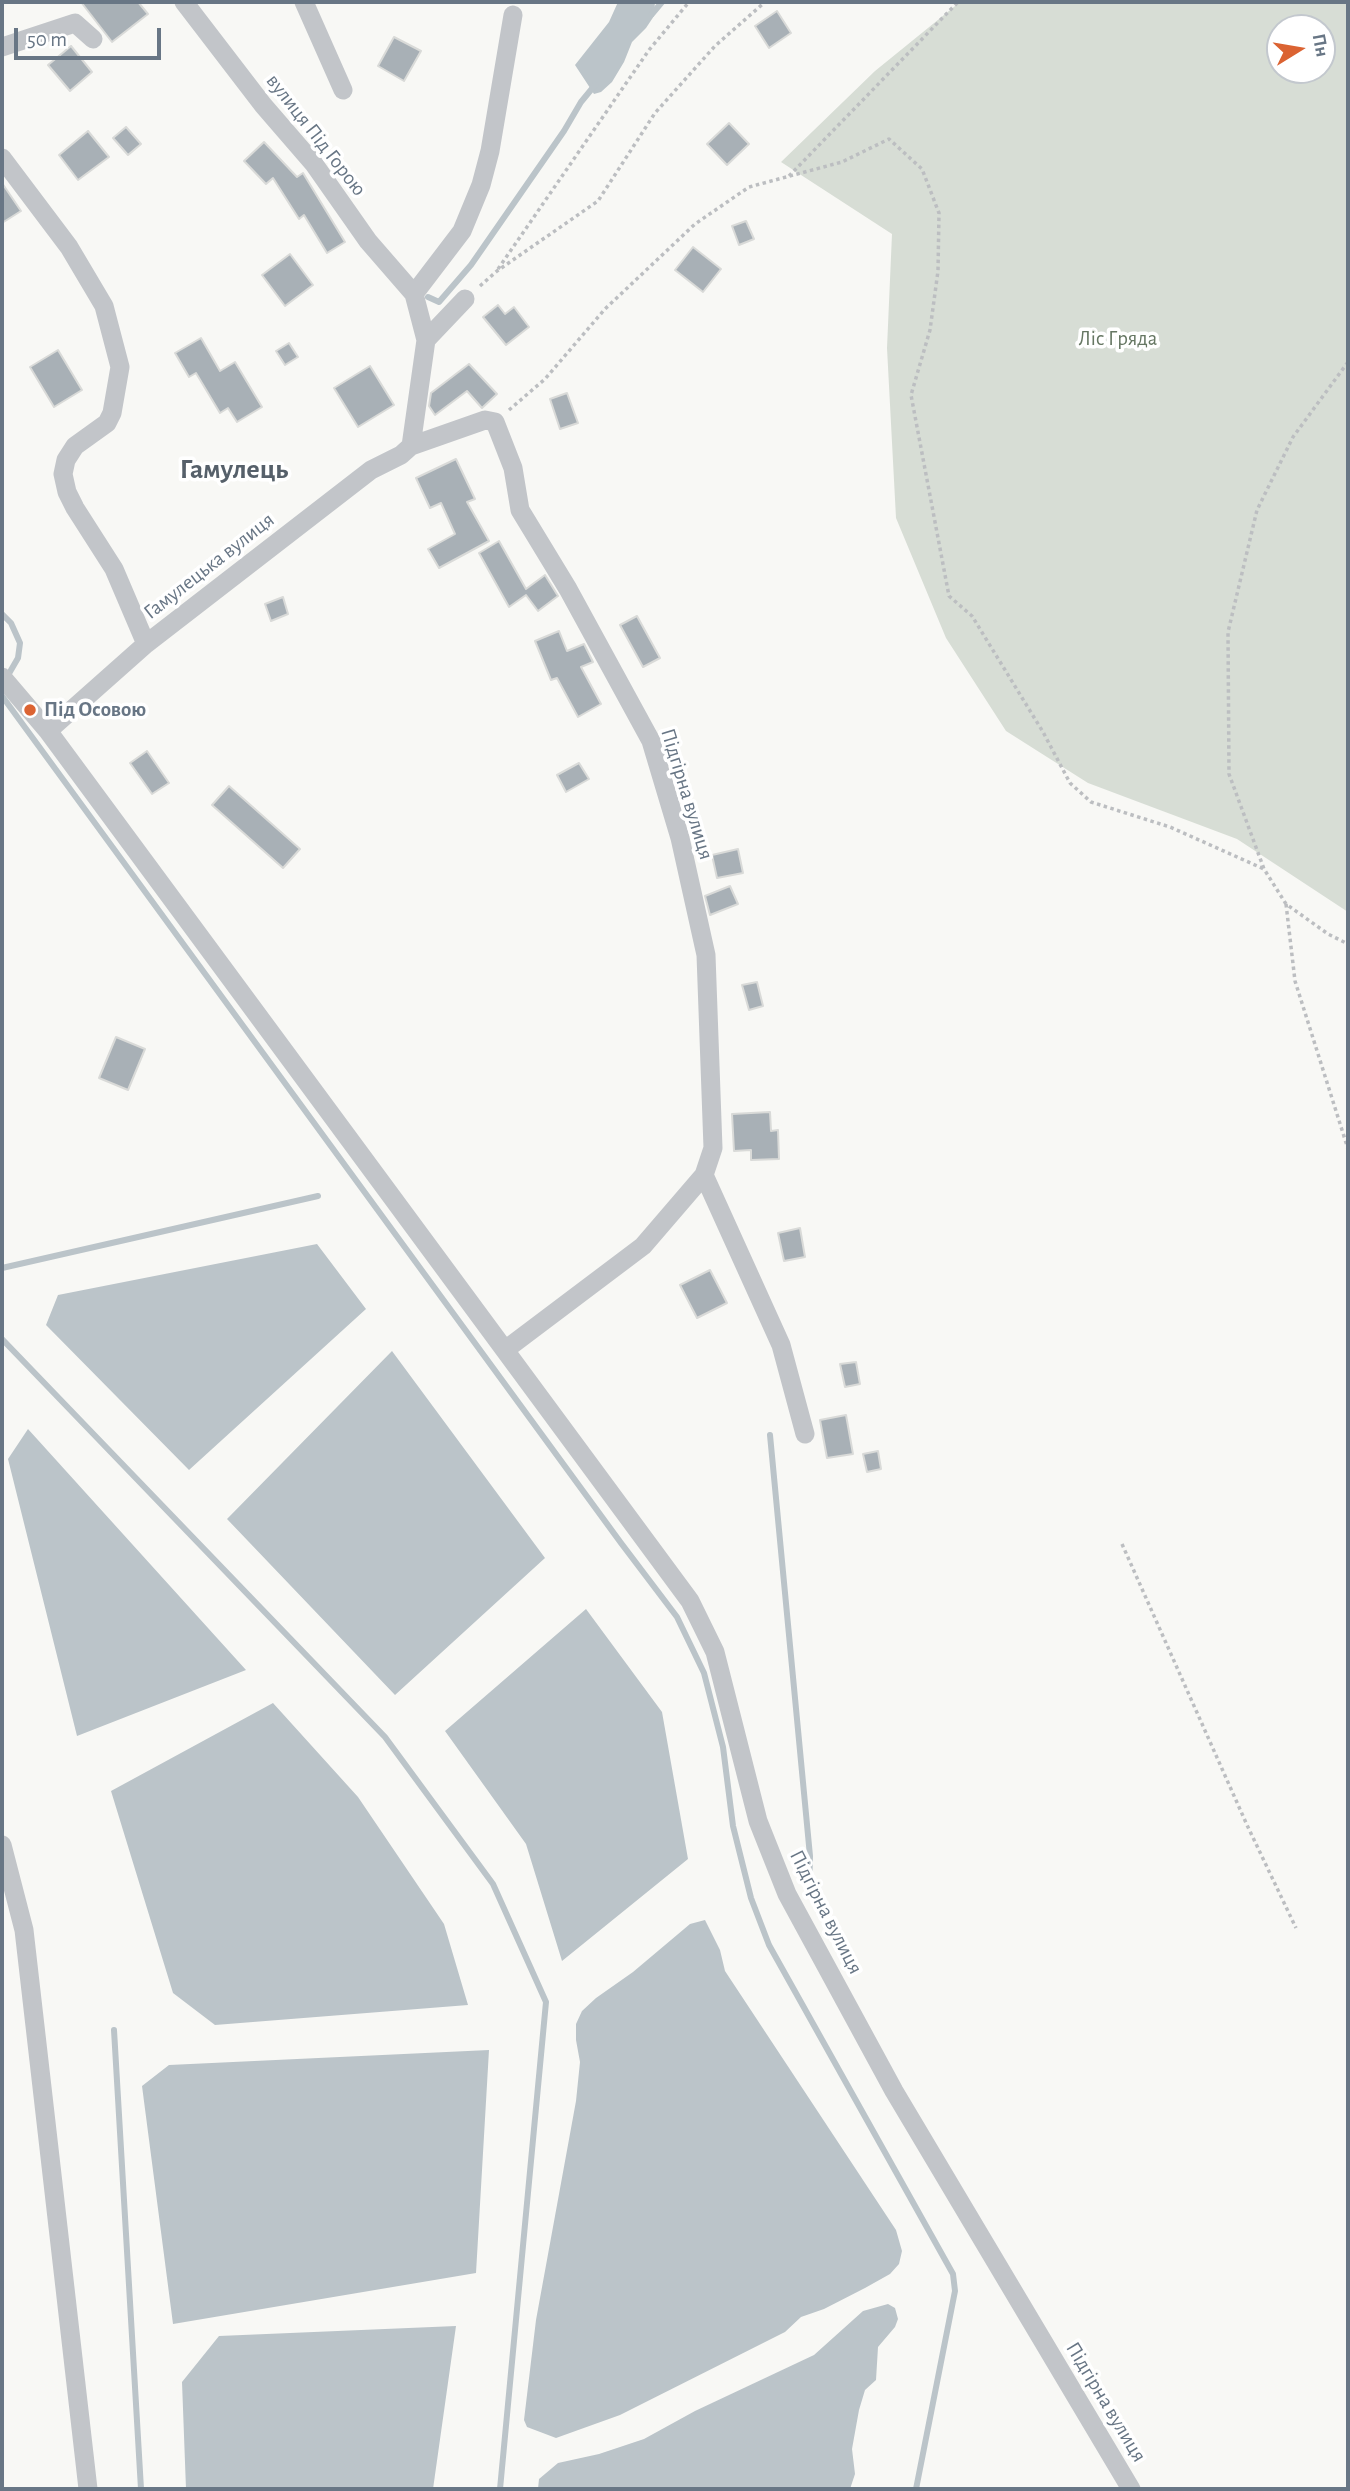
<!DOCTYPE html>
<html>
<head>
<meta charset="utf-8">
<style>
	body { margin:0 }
	#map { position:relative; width:1350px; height:2491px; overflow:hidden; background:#f8f8f5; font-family:"Alegreya Sans",sans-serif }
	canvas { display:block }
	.frame { position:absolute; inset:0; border:4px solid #687685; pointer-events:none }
	.north { position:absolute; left:1266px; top:14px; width:70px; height:70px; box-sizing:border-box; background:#fff; border:2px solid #c3c8ce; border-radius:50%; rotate:79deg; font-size:19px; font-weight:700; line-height:28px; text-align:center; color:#687685 }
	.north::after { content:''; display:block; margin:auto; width:24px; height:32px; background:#db6332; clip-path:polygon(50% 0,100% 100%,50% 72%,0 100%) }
	.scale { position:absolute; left:14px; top:28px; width:147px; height:32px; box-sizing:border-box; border:4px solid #687685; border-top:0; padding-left:9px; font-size:21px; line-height:24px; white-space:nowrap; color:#687685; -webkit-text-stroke:5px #fff; paint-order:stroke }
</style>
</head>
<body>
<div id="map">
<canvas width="1350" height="2491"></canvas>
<div class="frame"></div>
<div class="north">Пн</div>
<div class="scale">50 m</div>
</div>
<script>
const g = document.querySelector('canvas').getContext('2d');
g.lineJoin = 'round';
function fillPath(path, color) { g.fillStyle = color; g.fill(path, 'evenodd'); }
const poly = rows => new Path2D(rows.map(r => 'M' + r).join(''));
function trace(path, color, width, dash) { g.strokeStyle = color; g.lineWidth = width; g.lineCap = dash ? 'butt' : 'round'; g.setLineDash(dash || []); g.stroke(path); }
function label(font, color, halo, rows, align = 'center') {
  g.font = font + ' "Alegreya Sans",sans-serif'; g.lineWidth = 7; g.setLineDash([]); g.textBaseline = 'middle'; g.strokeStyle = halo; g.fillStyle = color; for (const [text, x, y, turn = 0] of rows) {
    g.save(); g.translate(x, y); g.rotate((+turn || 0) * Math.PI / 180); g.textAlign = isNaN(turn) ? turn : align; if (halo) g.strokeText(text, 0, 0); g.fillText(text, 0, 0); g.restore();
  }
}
const green = poly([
	[960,2,1348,2,1348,912,1237,839,1088,783,1006,731,946,638,896,518,887,348,892,234,781,162,875,71],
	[1280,28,1322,28,1322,70,1280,70]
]);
const water = poly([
	[618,2,655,2,654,16,646,28,632,42,624,62,612,82,601,92,594,94,575,65,609,22],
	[317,1244,366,1309,189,1470,46,1325,58,1295],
	[392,1351,545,1558,395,1695,227,1519],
	[28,1429,246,1670,77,1736,8,1459],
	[586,1609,662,1712,688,1859,562,1961,526,1844,445,1731],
	[273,1703,358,1797,444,1924,468,2005,215,2025,173,1993,111,1791],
	[705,1920,720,1950,725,1971,896,2230,902,2251,899,2264,890,2274,865,2288,824,2309,801,2317,785,2332,620,2415,556,2438,527,2427,524,2420,536,2320,576,2101,580,2062,576,2040,576,2024,582,2011,596,1998,633,1972,690,1924],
	[489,2050,476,2273,173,2324,142,2086,169,2065],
	[888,2304,895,2308,898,2319,895,2327,878,2347,876,2380,865,2390,859,2410,852,2449,855,2474,850,2489,538,2489,539,2479,558,2463,599,2454,644,2439,695,2411,814,2355,863,2311],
	[456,2326,433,2489,186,2489,182,2382,219,2336]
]);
const stream = poly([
	[652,14,662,2],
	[428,297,439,302,471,265,564,131,581,102,595,85],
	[2,614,11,623,20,643,18,658,7,677],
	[2,696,621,1543,677,1617,704,1673,723,1747,733,1826,751,1898,769,1945,953,2274,955,2291,916,2489],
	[2,1268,318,1196],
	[2,1339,385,1737,493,1884,546,2002,500,2489],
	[770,1435,810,1856,809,1891],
	[114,2030,141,2489]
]);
const building = poly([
	[81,2,138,2,148,14,112,42,81,2],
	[777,11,791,33,769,48,755,26,777,11],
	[394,37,421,51,404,81,378,66,394,37],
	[71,46,92,72,70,91,48,65,71,46],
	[729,123,749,144,727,165,707,144,729,123],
	[126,127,141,144,128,155,113,138,126,127],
	[88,131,109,157,78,180,59,155,88,131],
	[264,142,297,177,303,173,345,242,327,253,304,215,299,219,273,178,266,184,244,161,264,142],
	[2,183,21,211,2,223,2,183],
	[746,221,754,239,739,245,732,226,746,221],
	[693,247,721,269,703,292,675,270,693,247],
	[290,254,313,285,285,306,262,275,290,254],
	[498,305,505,314,514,307,529,327,506,345,483,317,498,305],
	[201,338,220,371,235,362,262,407,237,422,228,408,220,413,196,373,189,377,175,353,201,338],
	[289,343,298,357,285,365,276,351,289,343],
	[58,350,82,390,54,407,30,367,58,350],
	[469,364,497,394,482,408,467,391,435,415,429,406,431,393,469,364],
	[370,366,394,405,358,427,334,388,370,366],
	[567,393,578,423,560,429,550,399,567,393],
	[456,459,475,499,467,502,489,541,439,568,428,549,455,534,441,503,430,508,416,478,456,459],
	[499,541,526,589,545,575,558,596,538,611,526,595,509,607,479,553,499,541],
	[283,597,288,614,271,621,265,604,283,597],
	[637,616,660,658,643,667,620,625,637,616],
	[559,631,567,651,584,644,593,662,581,667,601,704,578,717,557,678,551,680,535,641,559,631],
	[147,751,169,783,152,794,130,763,147,751],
	[579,763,589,779,566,792,557,775,579,763],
	[229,786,300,849,283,868,212,805,229,786],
	[738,849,743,873,717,878,712,855,738,849],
	[730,886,738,904,710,915,705,896,730,886],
	[757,982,763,1006,749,1010,742,985,757,982],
	[116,1037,145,1049,128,1090,99,1078,116,1037],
	[770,1112,771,1131,778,1130,779,1159,751,1160,751,1150,734,1151,732,1114,770,1112],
	[800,1228,805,1257,784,1261,778,1233,800,1228],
	[710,1270,727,1303,697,1318,680,1285,710,1270],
	[856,1362,860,1384,845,1387,840,1364,856,1362],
	[846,1415,853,1454,827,1458,820,1420,846,1415],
	[878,1451,881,1469,867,1472,863,1454,878,1451]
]);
const path = poly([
	[789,176,958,2],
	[498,269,649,50,689,2],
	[480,286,497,271,598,201,655,113,715,46,765,2],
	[1348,362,1293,437,1257,510,1228,632,1229,774,1264,869,1286,904,1328,934,1348,944],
	[509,410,545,379,605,309,695,224,749,187,842,162,889,139,922,169,939,213,938,271,930,330,911,395,949,596,972,616,1043,732,1070,783,1091,802,1170,827,1264,869],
	[1286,904,1295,981,1348,1149],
	[1122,1544,1247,1825,1296,1928]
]);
const minor = poly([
	[184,2,263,105,314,164,368,241,414,294,426,340],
	[304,2,343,90],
	[2,47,75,23,93,39],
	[2,158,69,247,104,306,120,367,112,413,107,423,75,446,66,460,63,474,67,492,75,508,114,569,146,644],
	[414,294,462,231,481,185,490,151,513,15],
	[411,446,485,420,495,422,513,468,520,510,568,589,651,741,680,838,706,955,713,1148,704,1175,643,1246,505,1350],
	[2,677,48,731,690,1601,715,1652,758,1821,787,1894,894,2091,1131,2489],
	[48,731,146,644,371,470,401,455,411,446,426,340,465,299],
	[704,1175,781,1345,805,1434],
	[2,1845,24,1930,88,2489]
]);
const markers = [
	[30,710,7,"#db6332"]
];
const streetNames = [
	["вулиця Під Горою",316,135,52],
	["Гамулецька вулиця",209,566,-38],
	["Підгірна вулиця",687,794,73],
	["Підгірна вулиця",826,1912,63],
	["Підгірна вулиця",1106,2402,59]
];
const parkNames = [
	["Ліс Гряда",1118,339]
];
const poiNames = [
	["Під Осовою",44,710]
];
const districtNames = [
	["Гамулець",234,470]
];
fillPath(green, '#d7ddd5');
fillPath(water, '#bbc4c9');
trace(stream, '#bbc4c9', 6);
fillPath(building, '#a8b0b6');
trace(building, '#d9dad8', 2);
trace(path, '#bcbec1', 3.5, [3.5, 3.5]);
trace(minor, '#c2c5c9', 19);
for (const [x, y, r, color] of markers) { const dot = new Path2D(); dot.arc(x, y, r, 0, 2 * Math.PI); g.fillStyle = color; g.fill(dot); trace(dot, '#fff', 2.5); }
label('21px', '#687685', '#fff', streetNames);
label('21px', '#667763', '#fff', parkNames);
label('bold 21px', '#687685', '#fff', poiNames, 'left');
label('bold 28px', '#56606a', '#fff', districtNames);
</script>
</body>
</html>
